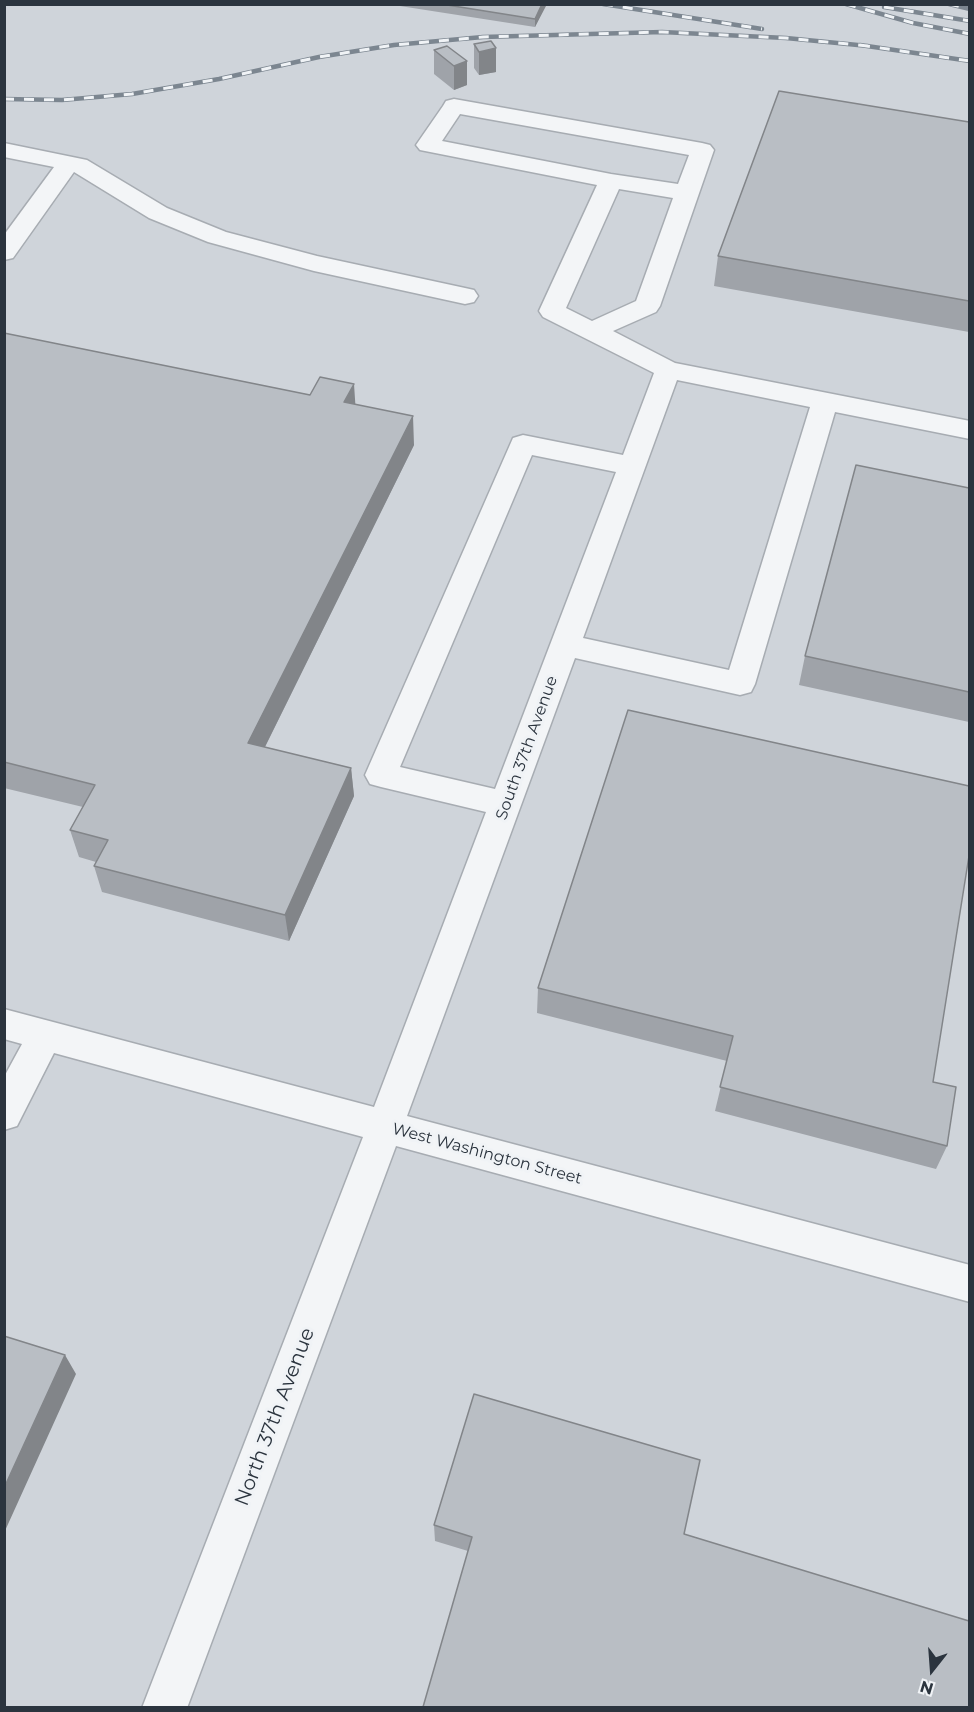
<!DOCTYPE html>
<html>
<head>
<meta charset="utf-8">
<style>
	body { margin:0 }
	#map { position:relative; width:974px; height:1712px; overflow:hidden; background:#e1e5e8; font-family:Montserrat,sans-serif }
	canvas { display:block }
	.frame { position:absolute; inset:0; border:6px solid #2b343e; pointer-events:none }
	.north { position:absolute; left:902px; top:1640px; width:60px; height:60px; -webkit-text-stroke:4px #f0f3f6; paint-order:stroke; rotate:197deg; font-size:16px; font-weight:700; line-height:24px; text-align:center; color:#2b343e }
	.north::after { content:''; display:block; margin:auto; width:21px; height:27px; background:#2b343e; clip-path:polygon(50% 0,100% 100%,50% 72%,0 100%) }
</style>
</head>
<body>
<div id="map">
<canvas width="974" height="1712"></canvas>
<div class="frame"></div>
<div class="north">N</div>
</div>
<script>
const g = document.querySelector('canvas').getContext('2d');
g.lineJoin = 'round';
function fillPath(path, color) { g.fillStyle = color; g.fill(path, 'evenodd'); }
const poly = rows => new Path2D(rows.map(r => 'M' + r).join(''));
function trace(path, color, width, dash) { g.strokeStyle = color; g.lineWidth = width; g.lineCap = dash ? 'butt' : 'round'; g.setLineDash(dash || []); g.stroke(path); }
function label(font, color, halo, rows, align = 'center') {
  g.font = font + ' Montserrat,sans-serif'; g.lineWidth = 6; g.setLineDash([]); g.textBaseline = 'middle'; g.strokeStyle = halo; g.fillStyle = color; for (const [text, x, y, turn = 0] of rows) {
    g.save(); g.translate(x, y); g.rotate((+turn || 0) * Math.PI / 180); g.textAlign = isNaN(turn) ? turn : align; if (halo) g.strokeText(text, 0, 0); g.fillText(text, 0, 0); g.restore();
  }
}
const built = poly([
	[5,5,969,5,969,1707,5,1708]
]);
const minor = poly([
	[454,99,702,143,710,145,714,150,660,306,656,312,613,331,675,363,970,421,970,439,835,412,755,684,751,692,740,695,575,658,407,1116,970,1265,970,1302,396,1146,187,1708,142,1708,363,1137,54,1053,17,1126,4,1130,4,1077,22,1044,4,1039,4,1009,374,1107,486,812,381,787,370,784,365,775,513,438,523,435,623,455,654,373,543,317,539,311,597,185,420,150,416,145,443,106,446,101,454,99],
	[460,114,689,155,678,184,611,174,442,141,460,114],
	[619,189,673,198,636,301,592,321,566,308,619,189],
	[677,380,810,407,729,670,583,638,677,380],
	[532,455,616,472,495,789,400,767,532,455],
	[4,143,87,160,167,208,226,232,317,256,465,288,474,290,478,296,474,302,465,304,314,271,208,242,149,218,74,172,13,258,4,260,4,235,54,167,4,157,4,143]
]);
const rail = poly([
	[603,4,762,29],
	[846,4,913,23,970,34],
	[949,4,970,9],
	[884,7,970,21],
	[860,45,970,61],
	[4,99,62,100,132,94,219,79,319,57,394,45,483,37,662,32,786,38,868,46]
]);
const wall = poly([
	[387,4,546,4,535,27],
	[474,44,496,72,479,75,474,68],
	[434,50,467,61,467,85,454,90,434,74],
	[969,122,969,332,714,286,718,256],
	[4,333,355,404,414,445,265,747,351,768,354,796,289,941,102,892,94,866,96,862,79,857,70,830,83,807,4,788],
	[969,488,969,722,799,685,805,656],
	[538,988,933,1082,947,1146,936,1169,715,1111,727,1061,537,1013],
	[700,1460,468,1551,435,1541,434,1525]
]);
const shadedWall = poly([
	[542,4,546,4,546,6,535,27,535,19],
	[496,48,496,72,479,75,479,52],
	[467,61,467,85,454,90,454,66],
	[354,384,356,414,344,402],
	[413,416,414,445,253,771,248,743],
	[351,768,354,796,289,941,285,915],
	[65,1355,76,1374,4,1533,4,1488]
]);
const building = poly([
	[441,4,542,4,535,19,441,4],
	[491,41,496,48,479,52,474,44,491,41],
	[447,46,467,61,454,66,434,50,447,46],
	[779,91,969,122,969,301,718,256,779,91],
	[4,333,310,395,320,377,354,384,344,402,413,416,248,743,351,768,285,915,94,866,108,840,70,830,95,785,4,762,4,333],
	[856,465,969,488,969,692,805,656,856,465],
	[628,710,969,786,969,856,933,1082,956,1087,947,1146,720,1087,733,1036,538,988,628,710],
	[4,1336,65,1355,4,1488,4,1336],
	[474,1394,700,1460,684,1534,969,1621,969,1707,423,1707,472,1537,434,1525,474,1394]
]);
const streetNames = [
	["South 37th Avenue",527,748,-70],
	["West Washington Street",487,1154,15]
];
const nearStreetnames = [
	["North 37th Avenue",275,1417,-69]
];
fillPath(built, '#cfd4da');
trace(minor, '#a7acb2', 3);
fillPath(minor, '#f3f5f7');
trace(rail, '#7c8690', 4.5);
trace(rail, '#f0f3f6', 3, [10]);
fillPath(wall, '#9fa3a9');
fillPath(shadedWall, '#828589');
fillPath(building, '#b9bec4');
trace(building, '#828589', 1.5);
label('16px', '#2b343e', '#f0f3f6', streetNames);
label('20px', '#2b343e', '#f0f3f6', nearStreetnames);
</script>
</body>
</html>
